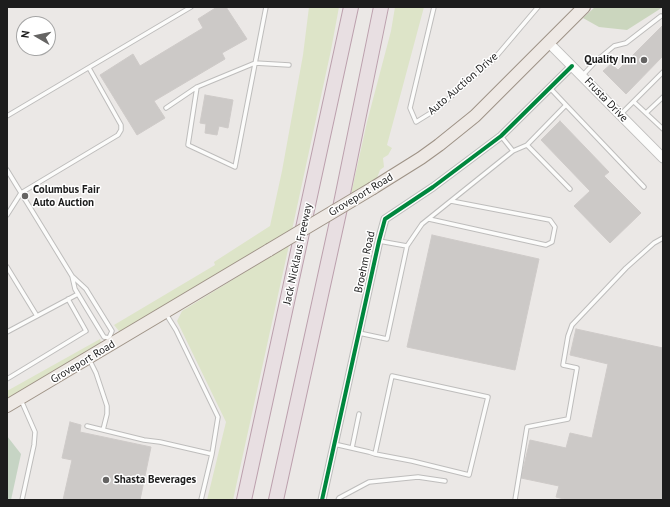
<!DOCTYPE html>
<html>
<head>
<meta charset="utf-8">
<style>
	body { margin:0 }
	#map { position:relative; width:670px; height:507px; overflow:hidden; background:#ebe8e6; font-family:"PT Sans",sans-serif }
	canvas { display:block }
	.frame { position:absolute; inset:0; border:8px solid #1d1d1d; pointer-events:none }
	.north { position:absolute; left:16px; top:16px; width:40px; height:40px; box-sizing:border-box; background:#fff; border:1px solid #a5a5a5; border-radius:50%; rotate:279deg; font-size:11px; font-weight:700; line-height:16px; text-align:center; color:#1d1d1d }
	.north::after { content:''; display:block; margin:auto; width:14px; height:18px; background:#656463; clip-path:polygon(50% 0,100% 100%,50% 72%,0 100%) }
</style>
</head>
<body>
<div id="map">
<canvas width="670" height="507"></canvas>
<div class="frame"></div>
<div class="north">N</div>
</div>
<script>
const g = document.querySelector('canvas').getContext('2d');
g.lineJoin = 'round';
function fillPath(path, color) { g.fillStyle = color; g.fill(path, 'evenodd'); }
const poly = rows => new Path2D(rows.map(r => 'M' + r).join(''));
function trace(path, color, width, dash) { g.strokeStyle = color; g.lineWidth = width; g.lineCap = dash ? 'butt' : 'round'; g.setLineDash(dash || []); g.stroke(path); }
function label(font, color, halo, rows, align = 'center') {
  g.font = font + ' "PT Sans",sans-serif'; g.lineWidth = 3; g.setLineDash([]); g.textBaseline = 'middle'; g.strokeStyle = halo; g.fillStyle = color; for (const [text, x, y, turn = 0] of rows) {
    g.save(); g.translate(x, y); g.rotate((+turn || 0) * Math.PI / 180); g.textAlign = isNaN(turn) ? turn : align; if (halo) g.strokeText(text, 0, 0); g.fillText(text, 0, 0); g.restore();
  }
}
const grass = poly([
	[309,7,339,7,331,50,292,230,124,331,119,331,114,325,215,265,214,262,270,226,282,171,303,55],
	[395,7,424,7,387,145,392,148,388,155,383,158,384,167,380,170,377,178,351,194,367,122,391,31],
	[289,245,233,500,207,500,226,422,177,321,182,311],
	[100,339,101,342,97,347,7,400,7,391]
]);
const forest = poly([
	[595,7,663,7,627,30,599,27,583,18]
]);
const cemetery = poly([
	[7,436,21,454,11,500,7,500]
]);
const building = poly([
	[217,7,226,7,247,39,222,53,225,59,154,101,165,118,137,135,100,75,133,54,140,66,203,28,198,19,217,7],
	[663,25,663,56,626,94,603,71,611,64,618,70,663,25],
	[205,95,233,100,228,128,219,126,217,135,205,133,206,124,200,123,205,95],
	[560,121,609,172,604,176,641,213,610,243,574,206,590,191,541,140,560,121],
	[432,235,539,259,515,370,407,347,432,235],
	[576,329,663,348,663,500,568,500,556,497,559,486,521,478,530,440,566,448,570,433,592,438,608,364,570,355,576,329],
	[70,422,81,425,80,432,151,447,140,500,63,500,72,460,62,458,70,422]
]);
const service = poly([
	[434,7,410,108,416,122,437,109,494,59,538,7],
	[583,75,596,61,614,46,626,43,661,16],
	[197,87,188,145,235,167,266,7],
	[550,88,566,105],
	[634,102,663,129],
	[166,108,197,87,255,63,289,65],
	[646,113,663,97],
	[621,114,663,72],
	[7,116,191,7],
	[501,136,513,151],
	[527,145,570,189],
	[7,170,72,276],
	[7,215,21,193,118,135,121,130,121,125,89,68],
	[429,219,546,245,552,242,555,227,550,220,451,201],
	[379,241,407,246],
	[7,267,37,316],
	[7,332,78,294],
	[359,333,387,339,407,246,422,224,513,151,527,145,566,105,644,187],
	[109,338,112,331,86,289,72,276,75,289,87,309,104,337,109,338,111,341],
	[89,359,96,373,107,406,107,414,103,430],
	[7,379,86,331,68,299],
	[21,400,35,432,34,445,22,500],
	[87,426,144,440,160,442,212,454,218,417,176,330,166,314],
	[334,444,369,452,375,454,412,461,469,475,488,397,392,376,375,454],
	[352,448,359,414],
	[201,500,212,454],
	[338,500,339,498,369,482,418,477,445,481],
	[515,500,527,427,568,419,577,368,563,365,568,336,572,325,626,268,654,243,663,238]
]);
const minor = poly([
	[322,500,379,241,385,219,433,187,501,136,572,66]
]);
const tertiary = poly([
	[548,42,663,158]
]);
const primary = poly([
	[373,188,421,158,439,145,475,116,584,7],
	[7,406,269,250]
]);
const motorway = poly([
	[244,500,351,7],
	[276,500,340,208,381,7]
]);
const primaryBridge = poly([
	[269,250,373,188]
]);
const cycleway = poly([
	[322,500,379,241,385,219,433,187,501,136,572,66]
]);
const markers = [
	[644,60,4,"#656463"],
	[25,196,4,"#656463"],
	[106,480,4,"#656463"]
];
const poiNames = [
	["Quality Inn",636,60,"right"],
	["Columbus Fair",33,190],
	["Auto Auction",33,203],
	["Shasta Beverages",114,480]
];
const streetNames = [
	["Auto Auction Drive",463,84,-41],
	["Frusta Drive",606,100,46],
	["Groveport Road",361,195,-31],
	["Jack Nicklaus Freeway",298,254,-78],
	["Broehm Road",365,262,-78],
	["Groveport Road",83,362,-31]
];
fillPath(grass, '#dde4c8');
fillPath(forest, '#cbd6be');
fillPath(cemetery, '#c6d4c4');
fillPath(building, '#ccc9c7');
trace(building, '#cecac8', 1);
trace(service, '#bebdbc', 5.5);
trace(minor, '#bebdbc', 9);
trace(tertiary, '#bebdbc', 11);
trace(primary, '#9e9286', 14);
trace(motorway, '#bca0ad', 16);
trace(service, '#fcfcfb', 3.5);
trace(minor, '#fcfcfb', 7);
trace(tertiary, '#fcfcfb', 9);
trace(primary, '#eee9e5', 12);
trace(motorway, '#e8dfe2', 14);
trace(primaryBridge, '#9e9286', 14, []);
trace(primaryBridge, '#eee9e5', 12);
trace(cycleway, '#00873e', 4);
for (const [x, y, r, color] of markers) { const dot = new Path2D(); dot.arc(x, y, r, 0, 2 * Math.PI); g.fillStyle = color; g.fill(dot); trace(dot, '#fff', 1.5); }
label('bold 11px', '#1d1d1d', '#fff', poiNames, 'left');
label('11px', '#1d1d1d', '#fff', streetNames);
</script>
</body>
</html>
